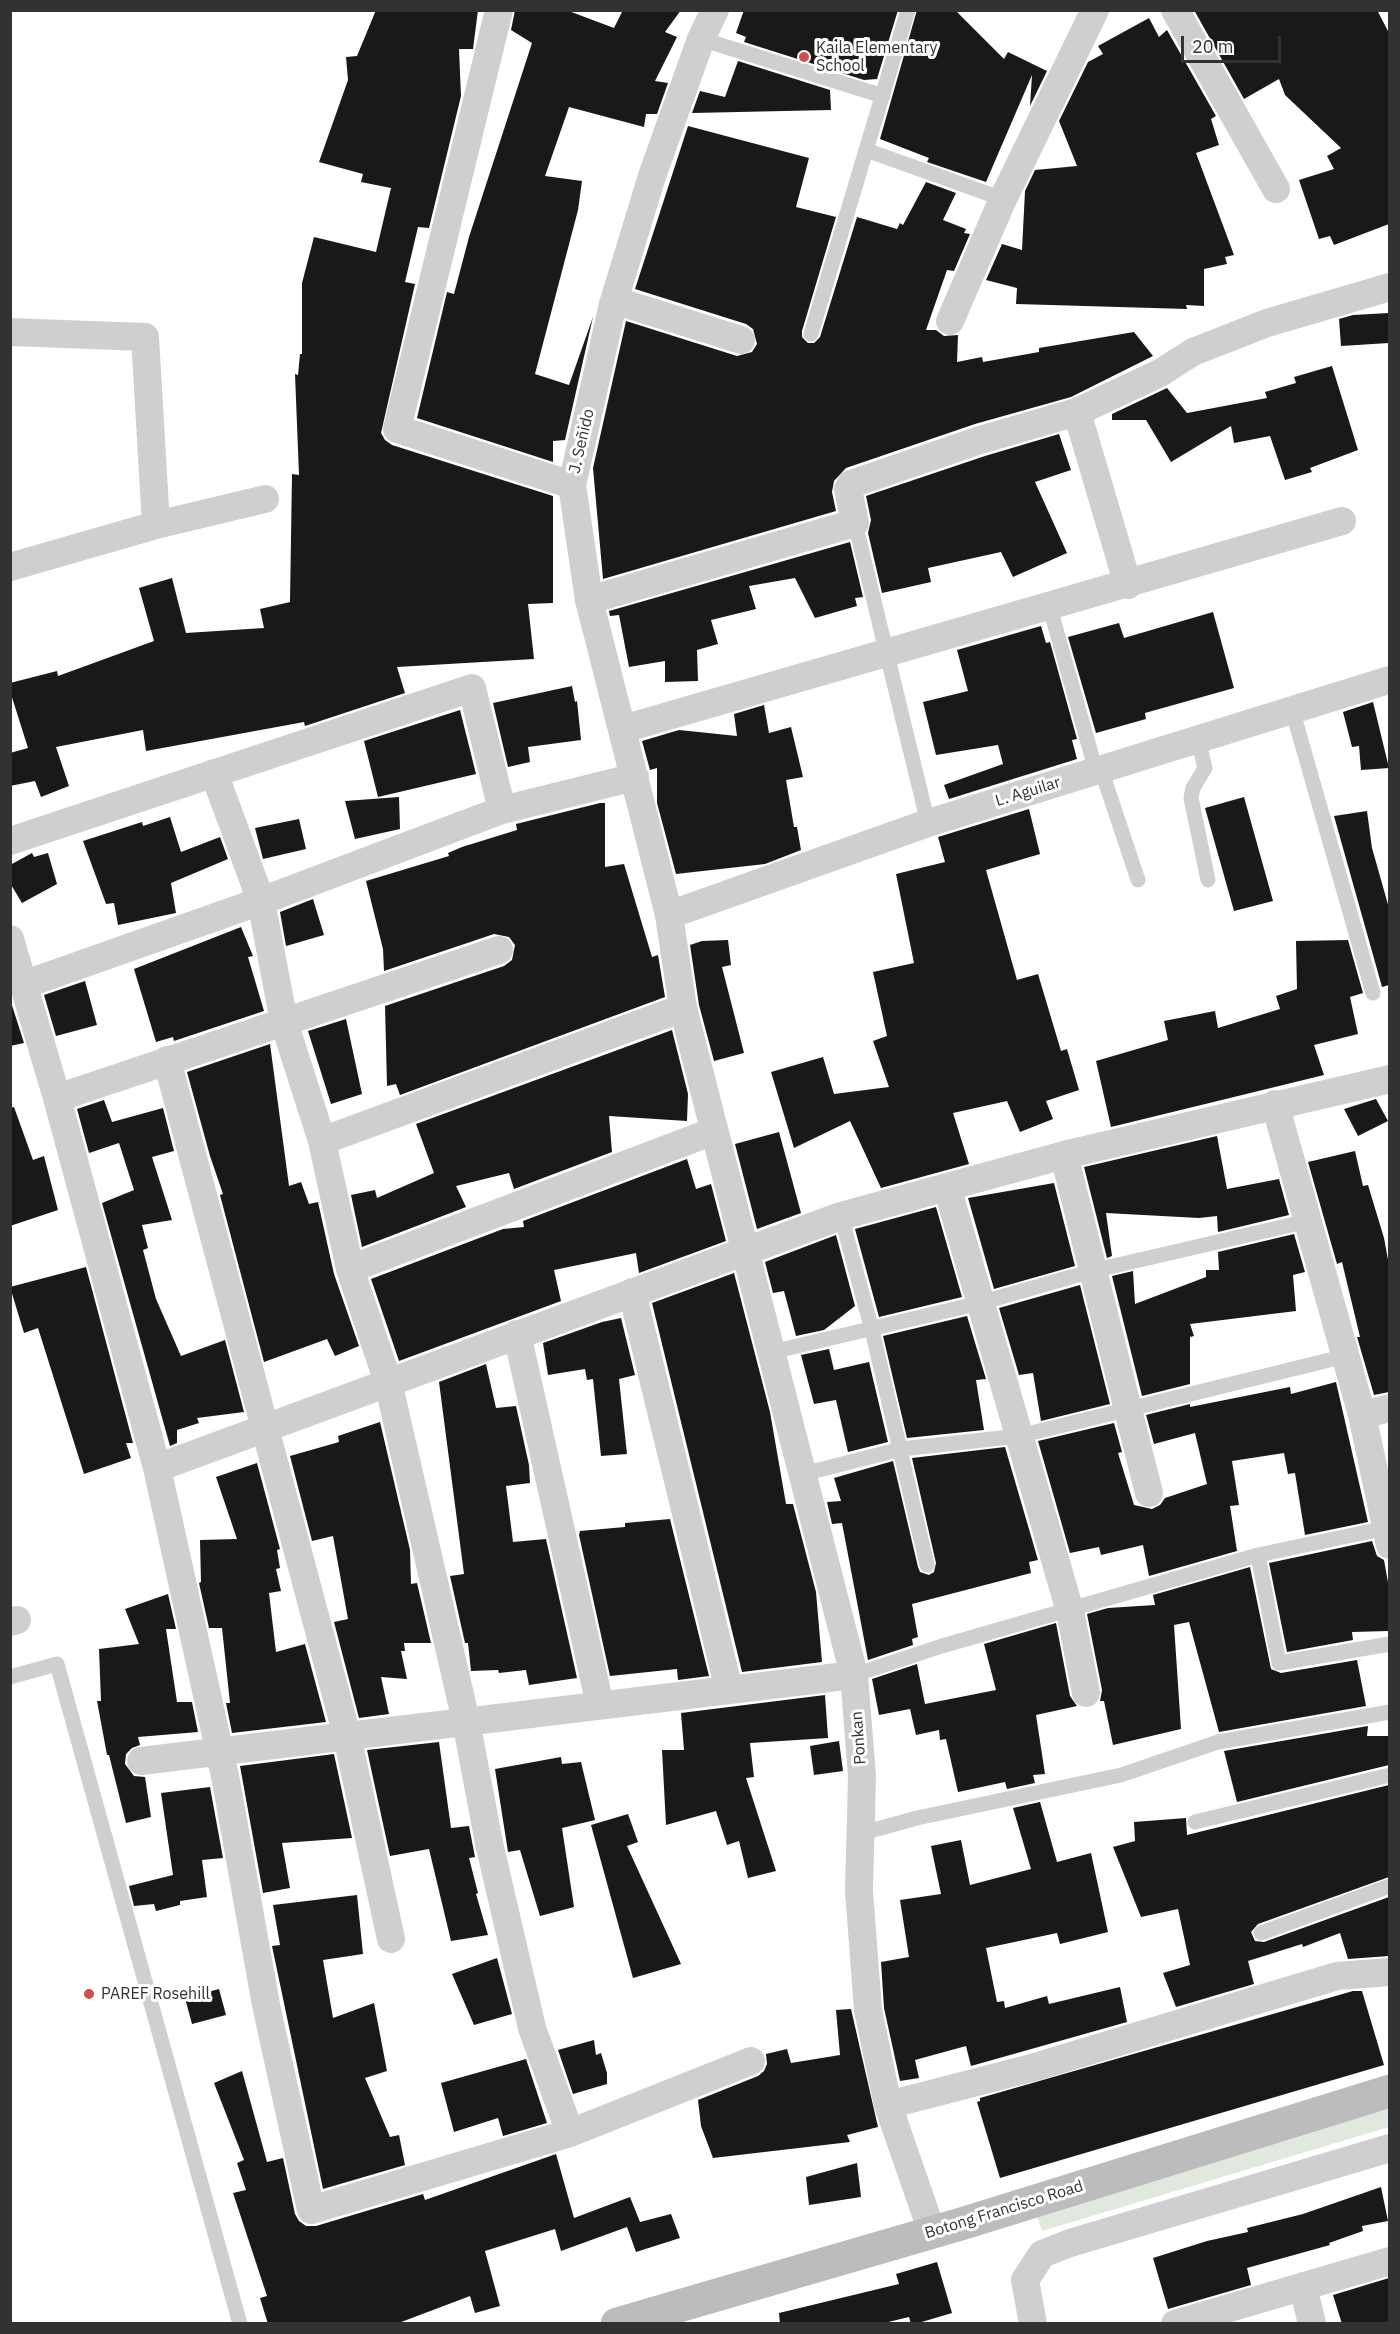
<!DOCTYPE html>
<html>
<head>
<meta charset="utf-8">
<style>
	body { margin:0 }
	#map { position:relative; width:1400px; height:2334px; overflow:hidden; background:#fff; font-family:"IBM Plex Sans",sans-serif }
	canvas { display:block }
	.frame { position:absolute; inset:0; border:12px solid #323232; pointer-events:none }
	.scale { position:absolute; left:1181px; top:36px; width:100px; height:27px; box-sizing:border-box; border:3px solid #323232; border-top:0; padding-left:8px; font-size:18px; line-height:21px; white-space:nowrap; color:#323232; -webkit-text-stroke:4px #fff; paint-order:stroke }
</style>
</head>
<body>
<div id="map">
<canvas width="1400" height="2334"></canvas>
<div class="frame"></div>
<div class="scale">20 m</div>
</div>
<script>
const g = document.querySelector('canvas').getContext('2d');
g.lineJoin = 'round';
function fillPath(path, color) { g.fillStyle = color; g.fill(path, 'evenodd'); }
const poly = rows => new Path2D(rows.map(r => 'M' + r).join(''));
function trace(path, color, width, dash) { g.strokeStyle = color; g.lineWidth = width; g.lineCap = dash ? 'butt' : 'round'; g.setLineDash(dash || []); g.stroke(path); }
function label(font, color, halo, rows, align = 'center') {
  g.font = font + ' "IBM Plex Sans",sans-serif'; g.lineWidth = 6; g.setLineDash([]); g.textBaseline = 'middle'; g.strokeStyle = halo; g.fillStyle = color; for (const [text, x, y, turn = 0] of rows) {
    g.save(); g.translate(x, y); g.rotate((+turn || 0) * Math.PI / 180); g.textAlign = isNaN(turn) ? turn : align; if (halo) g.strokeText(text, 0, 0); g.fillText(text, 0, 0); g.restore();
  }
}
const green = poly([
	[1389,2109,1389,2127,1042,2231,1035,2211]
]);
const building = poly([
	[376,10,478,10,473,49,459,49,461,96,429,228,418,227,405,282,415,284,381,433,385,440,392,445,553,496,553,603,528,604,534,659,397,667,405,693,305,726,304,722,146,751,143,730,56,747,69,786,41,797,35,781,10,786,10,753,28,748,10,691,10,683,57,671,58,676,154,641,139,588,172,578,186,633,264,628,260,609,290,602,292,474,299,475,295,374,298,375,300,354,302,354,302,283,314,237,376,252,391,188,361,182,363,174,319,162,348,80,346,57,357,56],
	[515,10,566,10,614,28,623,10,681,10,665,32,677,37,655,81,668,83,657,114,646,114,644,127,569,107,545,176,582,181,578,210,535,374,569,385,593,317,565,440,553,441,553,462,417,418,447,292,454,294,469,237,532,43,511,30],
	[744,10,898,10,877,79,864,80,744,42,746,37,736,33],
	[917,10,955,10,1004,59,1008,52,1047,71,1030,106,1032,75,986,182,927,162,929,158,880,139],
	[1194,10,1377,10,1389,33,1389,224,1334,245,1330,236,1319,239,1299,180,1334,169,1327,156,1341,148,1285,95,1279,79,1244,99],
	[1149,18,1159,37,1167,30,1216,116,1211,119,1219,145,1196,153,1234,255,1225,257,1227,264,1204,269,1204,306,1186,305,1187,309,1016,304,1017,288,986,280,1002,244,1022,250,1025,191,1035,170,1077,166,1059,121,1088,62,1103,54,1098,46],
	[738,61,830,90,831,110,692,113,700,91,725,97],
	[688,126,809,158,796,207,836,217,802,331,802,337,808,343,814,343,820,337,857,217,897,229,900,223,903,225,926,182,956,193,943,220,966,229,964,233,970,234,954,271,947,270,926,330,936,330,944,336,958,335,957,362,982,357,983,362,1039,352,1039,348,1134,332,1153,356,1071,397,975,424,846,468,834,481,832,492,836,511,603,579,593,468,626,321,737,356,752,352,757,344,753,329,746,324,635,289],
	[1389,313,1389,343,1341,346,1339,319,1353,315],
	[1332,366,1358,450,1310,468,1312,472,1285,480,1270,436,1234,443,1231,426,1171,462,1146,420,1112,420,1112,414,1167,388,1187,413,1267,398,1265,392,1296,383,1294,377],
	[1059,434,1071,470,1035,482,1067,553,1013,577,1001,552,928,568,931,582,882,593,868,533,871,520,866,496,985,456],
	[850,542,863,597,855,598,857,606,815,618,795,578,749,586,756,609,711,620,718,644,697,650,698,681,665,682,665,661,629,667,619,615,610,616,609,611],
	[1213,612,1234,688,1145,713,1146,719,1096,733,1068,637,1119,623,1124,638],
	[1041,626,1046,643,1050,642,1077,739,1072,740,1077,759,949,799,944,785,1003,764,998,745,936,755,923,702,968,691,957,650],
	[572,686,575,702,577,701,581,740,528,747,530,762,508,767,493,703],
	[1373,702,1389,768,1361,770,1359,746,1352,747,1343,712],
	[764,705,769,733,791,727,803,777,786,780,794,827,797,827,801,850,765,864,676,874,657,803,657,768,650,770,642,741,679,730,737,736,734,714],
	[460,710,476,774,378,797,364,741],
	[399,797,400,829,355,839,345,801],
	[1244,797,1273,901,1234,911,1205,808],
	[600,803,605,803,605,867,624,864,652,957,658,955,665,997,400,1095,396,1084,387,1086,385,1006,504,966,512,960,515,945,509,937,494,934,384,971,383,949,366,881,449,856,448,853,462,847,517,830,516,824],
	[1029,809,1040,854,986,870,1017,980,1038,974,1061,1051,1067,1049,1079,1090,1046,1101,1053,1119,1020,1132,1007,1101,953,1113,969,1164,881,1188,850,1121,794,1148,771,1072,823,1057,834,1094,889,1087,873,1041,887,1036,873,972,914,963,896,874,945,862,938,837],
	[1367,811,1372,848,1389,908,1389,985,1382,987,1334,816],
	[170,817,181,852,220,837,228,859,171,883,176,913,118,925,114,903,106,904,83,841,142,822,143,826],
	[299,819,306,849,263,859,255,828],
	[32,853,34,857,48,853,57,884,22,903,10,883,10,865],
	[313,899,324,935,286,946,280,912],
	[241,927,253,956,248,957,264,1011,174,1041,173,1037,156,1042,134,969],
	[728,940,731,965,722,967,744,1053,714,1061,699,1005,690,945,702,941],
	[1348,940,1363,993,1350,997,1358,1034,1314,1045,1324,1075,1111,1127,1096,1061,1168,1040,1164,1021,1215,1011,1218,1028,1280,1009,1276,996,1297,989,1296,941],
	[85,981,97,1025,56,1036,44,995],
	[10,999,24,1043,10,1046],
	[346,1019,362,1094,331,1104,308,1031],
	[672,1030,688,1094,687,1121,609,1116,612,1152,514,1189,509,1173,456,1186,466,1207,362,1247,351,1195,375,1190,377,1198,434,1173,416,1124],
	[270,1044,289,1186,301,1182,309,1204,318,1202,334,1274,359,1346,335,1356,327,1339,264,1362,220,1195,223,1194,210,1156,187,1072],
	[1376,1099,1388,1121,1358,1136,1344,1109],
	[104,1100,112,1122,163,1108,174,1151,152,1157,172,1220,142,1225,148,1248,143,1250,156,1299,181,1356,225,1340,244,1412,197,1418,199,1423,177,1430,177,1443,170,1446,102,1203,134,1190,119,1143,89,1153,77,1109],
	[14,1107,33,1160,44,1156,58,1210,10,1226,10,1108],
	[779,1132,801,1213,757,1229,735,1144],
	[1217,1136,1227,1189,1279,1179,1289,1215,1218,1232,1217,1216,1199,1218,1106,1213,1112,1256,1107,1258,1084,1167],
	[1355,1151,1363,1186,1368,1185,1384,1238,1389,1265,1389,1392,1374,1395,1357,1337,1360,1337,1342,1262,1337,1264,1308,1162],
	[687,1159,696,1189,711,1184,726,1241,639,1273,636,1253,554,1270,561,1301,399,1361,371,1279,503,1229,524,1227,523,1221],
	[1054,1183,1075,1266,994,1289,968,1198],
	[936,1207,962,1297,879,1317,855,1229],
	[1294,1234,1305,1272,1293,1275,1296,1311,1190,1324,1194,1336,1190,1337,1190,1384,1142,1396,1112,1276,1133,1271,1135,1304,1206,1277,1206,1270,1219,1270,1218,1252],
	[836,1235,855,1306,824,1330,796,1336,784,1291,773,1293,765,1262],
	[86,1267,133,1443,126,1443,131,1458,84,1474,38,1328,24,1333,10,1287],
	[734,1273,770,1412,786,1504,793,1504,816,1592,822,1662,742,1672,652,1303],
	[1080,1285,1110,1404,1041,1421,1033,1373,1019,1375,999,1308],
	[967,1316,986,1379,976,1380,984,1430,907,1438,883,1336],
	[621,1318,635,1375,619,1379,627,1454,601,1456,593,1379,587,1380,585,1369,548,1375,543,1343,602,1322],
	[829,1349,834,1370,869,1362,888,1442,848,1452,836,1400,814,1404,801,1355],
	[486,1364,496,1408,516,1406,529,1465,530,1483,506,1486,513,1542,546,1539,577,1678,529,1685,526,1670,499,1673,498,1670,471,1671,468,1643,465,1643,450,1576,464,1574,439,1382],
	[1336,1382,1368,1522,1305,1535,1295,1473,1288,1474,1284,1453,1232,1461,1239,1505,1230,1506,1237,1551,1149,1576,1143,1545,1101,1555,1099,1547,1070,1553,1038,1441,1114,1423,1122,1452,1118,1453,1134,1505,1152,1509,1160,1505,1165,1498,1207,1484,1195,1433,1154,1444,1146,1415,1190,1404,1190,1407,1290,1387,1291,1394],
	[380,1422,410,1550,411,1584,417,1583,431,1643,404,1643,405,1651,401,1651,407,1679,381,1677,389,1714,359,1718,334,1622,348,1619,333,1536,312,1541,290,1456,339,1442,338,1436],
	[1005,1447,1038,1560,1029,1562,1031,1573,912,1604,918,1637,912,1639,913,1645,868,1660,842,1523,832,1524,827,1502,841,1501,834,1478,893,1461,918,1567,920,1572,929,1575,934,1572,936,1563,912,1458],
	[257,1463,280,1549,277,1550,280,1568,276,1569,281,1591,269,1593,276,1652,305,1644,326,1722,232,1733,226,1703,230,1703,222,1628,209,1628,199,1583,201,1582,200,1540,237,1539,216,1477],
	[670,1519,709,1676,678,1680,677,1669,610,1676,579,1535,580,1531,625,1527,625,1523],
	[1372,1541,1377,1556,1384,1560,1389,1588,1389,1631,1352,1632,1353,1640,1287,1652,1269,1563],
	[1250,1567,1271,1669,1281,1673,1357,1660,1366,1706,1219,1732,1189,1622,1174,1625,1181,1729,1113,1745,1104,1701,1100,1701,1102,1690,1087,1614,1108,1608,1155,1605,1153,1595],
	[168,1594,176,1629,166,1629,177,1702,192,1702,198,1732,138,1737,140,1745,132,1748,126,1754,125,1764,134,1776,145,1777,151,1817,126,1823,109,1755,107,1755,97,1701,101,1701,99,1649,139,1644,125,1609],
	[1056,1623,1070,1696,1077,1706,1036,1715,1045,1774,1033,1775,1035,1783,1007,1789,1005,1782,958,1792,946,1739,940,1740,939,1730,916,1735,910,1709,879,1715,872,1679,917,1664,925,1704,996,1690,984,1644],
	[825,1695,828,1738,750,1743,754,1777,746,1778,776,1871,748,1878,739,1841,727,1845,716,1811,666,1825,662,1750,684,1750,681,1713],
	[1368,1726,1367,1736,1389,1736,1389,1765,1237,1802,1224,1751],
	[839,1741,843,1771,814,1775,810,1746],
	[439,1742,451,1828,469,1826,475,1857,469,1858,478,1893,476,1894,488,1935,451,1941,429,1849,390,1856,367,1750],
	[334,1754,352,1838,282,1843,290,1888,263,1893,240,1766],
	[561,1757,562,1764,581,1762,595,1820,562,1828,574,1907,540,1916,520,1850,508,1852,495,1769],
	[1389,1785,1389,1877,1258,1924,1251,1932,1255,1941,1264,1942,1389,1897,1389,1956,1348,1959,1340,1933,1303,1947,1302,1944,1248,1961,1254,1984,1176,2007,1163,1973,1190,1965,1178,1909,1141,1917,1113,1847,1135,1841,1134,1822,1186,1818,1187,1835],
	[210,1787,223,1858,202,1860,207,1897,180,1901,180,1905,156,1911,154,1904,134,1906,129,1886,173,1875,161,1793],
	[1040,1802,1057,1862,1091,1853,1108,1932,1060,1944,1057,1933,986,1948,997,2002,1004,2001,1005,2008,1047,1996,1049,2004,1120,1987,1127,2022,971,2066,966,2046,915,2060,919,2078,900,2081,884,2008,881,1962,909,1957,900,1900,941,1894,931,1846,961,1840,970,1885,1031,1869,1013,1808],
	[628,1814,638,1842,627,1846,681,1964,633,1978,591,1825],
	[357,1895,363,1954,323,1960,333,2018,374,2003,387,2071,365,2078,390,2137,399,2135,405,2165,323,2189,272,1946,280,1945,273,1905],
	[497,1958,512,2014,474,2025,452,1974],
	[219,1989,226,2015,192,2024,185,1998],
	[1353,1991,1362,1991,1384,2065,1000,2178,977,2102,980,2101,980,2098],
	[851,2009,878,2127,847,2135,850,2142,713,2158,701,2126,698,2100,758,2076,764,2071,767,2064,766,2054,787,2049,791,2063,840,2055,836,2010],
	[594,2040,596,2055,601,2053,607,2073,607,2084,573,2094,558,2050],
	[526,2059,547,2123,503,2136,498,2118,454,2132,441,2083],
	[242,2071,267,2162,283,2158,295,2214,299,2221,306,2226,316,2226,423,2194,425,2200,556,2154,574,2218,630,2197,640,2222,671,2214,680,2238,636,2252,627,2227,561,2251,555,2229,485,2251,500,2306,475,2313,470,2296,396,2324,268,2324,260,2298,267,2296,233,2193,246,2190,237,2163,244,2160,214,2083],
	[857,2163,861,2197,809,2205,806,2177],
	[1381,2187,1388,2221,1362,2226,1363,2231,1329,2243,1330,2245,1247,2268,1251,2285,1168,2309,1153,2258,1207,2241,1248,2232,1247,2228,1303,2214],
	[937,2262,952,2313,915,2324,911,2324,909,2317,880,2324,780,2324,779,2313,899,2284,896,2274],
	[1389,2278,1389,2324,1342,2324,1333,2295]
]);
const lane = poly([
	[701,39,883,96],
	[866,150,1003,199],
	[811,334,908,10],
	[855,523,928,823],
	[1050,608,1096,771],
	[1292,709,1373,993],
	[1198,739,1205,768,1193,788,1191,798,1208,880],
	[1101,769,1138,880],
	[841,1216,872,1330,927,1565],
	[772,1352,980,1303,1092,1271,1308,1221],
	[803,1474,901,1449,1019,1436,1346,1356],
	[1258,1555,1279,1663,1390,1644],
	[854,1675,942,1646,1258,1555,1386,1528],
	[10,1677,57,1664,240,2324],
	[1195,1822,1390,1775],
	[859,1834,917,1818,1121,1775,1218,1742,1390,1712],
	[1261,1933,1390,1886]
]);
const street = poly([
	[499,10,397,429,572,485],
	[715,10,701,39,652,176,613,304,572,485,589,600,669,915,683,1008,854,1675,862,1776,859,1891,868,2010,888,2105,932,2232],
	[1175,10,1276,189],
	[613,304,623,303,741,340],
	[950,321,1003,199,1095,10],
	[10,332,145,337,156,525],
	[1077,412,1128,585],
	[10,567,156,525,265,499],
	[589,600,855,523,848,489,851,484,980,440,1077,412,1160,373,1193,352,1267,323,1390,287],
	[623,729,1342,521],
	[214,773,261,901,284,1022,322,1141,350,1269,388,1382,466,1721,489,1843,532,2028,570,2133],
	[10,841,472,688,502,810],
	[669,915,928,823,1389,680],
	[10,939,57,1098,157,1468,226,1781,266,2005,311,2210,570,2133,751,2061],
	[23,985,261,901,502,810,635,777],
	[167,1060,347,1736,391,1939],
	[57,1098,499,950],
	[1275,1104,1362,1415,1390,1545],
	[322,1141,683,1008],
	[1064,1155,1149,1493],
	[947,1187,1070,1611,1086,1693],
	[350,1269,714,1131],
	[632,1292,729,1690],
	[517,1334,600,1705],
	[1362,1415,1390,1408],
	[157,1468,841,1216,1064,1155,1390,1079],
	[10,1622,17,1620],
	[141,1761,854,1675],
	[888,2105,1035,2067,1337,1976,1390,1972],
	[1303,2286,1312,2324],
	[1033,2324,1025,2280,1042,2254,1070,2243,1390,2148],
	[1175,2324,1390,2261]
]);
const secondary = poly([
	[617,2324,961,2224,1390,2091]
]);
const markers = [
	[804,57,6,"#d04d4e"],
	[89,1994,6,"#d04d4e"]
];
const poiNames = [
	["Kaila Elementary",816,48],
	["School",816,66],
	["PAREF Rosehill",101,1994]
];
const streetNames = [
	["J. Señido",582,441,-77],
	["L. Aguilar",1028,792,-17],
	["Ponkan",859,1738,-94],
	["Botong Francisco Road",1004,2210,-17]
];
fillPath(green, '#e1e8dd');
fillPath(building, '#191919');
trace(lane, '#cfcfcf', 15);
trace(street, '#cfcfcf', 28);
trace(secondary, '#bcbcbc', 33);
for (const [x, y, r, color] of markers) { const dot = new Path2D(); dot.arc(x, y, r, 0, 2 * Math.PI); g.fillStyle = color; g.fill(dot); trace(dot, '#fff', 2); }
label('16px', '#323232', '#fff', poiNames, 'left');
label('16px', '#323232', '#fff', streetNames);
</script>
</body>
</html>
